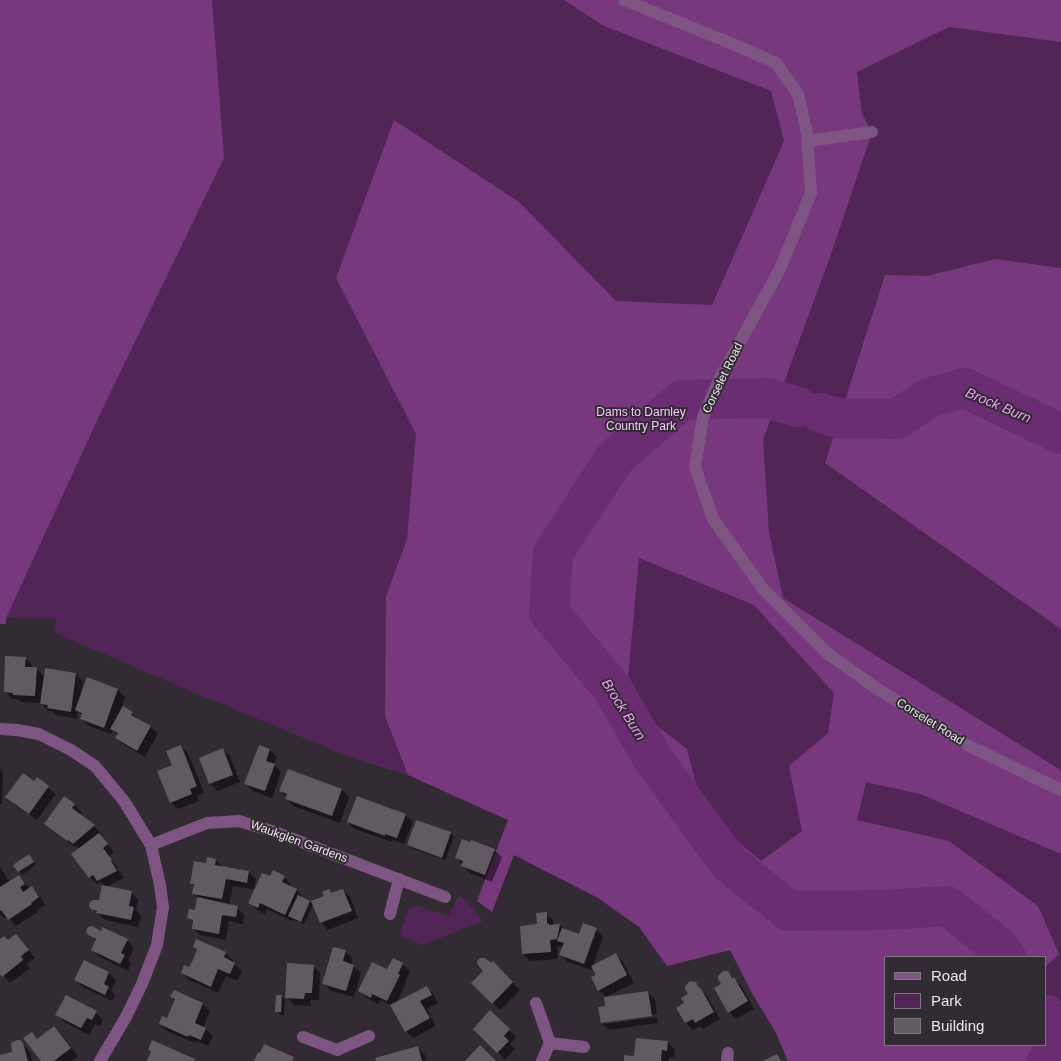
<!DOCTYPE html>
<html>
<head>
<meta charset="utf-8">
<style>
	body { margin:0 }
	#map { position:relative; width:1061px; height:1061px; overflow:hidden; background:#322b33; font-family:Arial,sans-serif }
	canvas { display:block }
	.legend { position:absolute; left:884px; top:956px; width:162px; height:90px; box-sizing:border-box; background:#322b33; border:1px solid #7c767d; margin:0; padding:6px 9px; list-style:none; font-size:15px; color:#ebe6eb }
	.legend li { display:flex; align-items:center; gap:10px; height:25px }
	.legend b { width:25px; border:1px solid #7c767d }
</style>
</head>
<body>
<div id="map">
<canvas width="1061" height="1061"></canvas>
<ul class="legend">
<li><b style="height:6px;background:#7e5582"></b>Road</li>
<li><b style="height:14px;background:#512556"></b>Park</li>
<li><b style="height:14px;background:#625a63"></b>Building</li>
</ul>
</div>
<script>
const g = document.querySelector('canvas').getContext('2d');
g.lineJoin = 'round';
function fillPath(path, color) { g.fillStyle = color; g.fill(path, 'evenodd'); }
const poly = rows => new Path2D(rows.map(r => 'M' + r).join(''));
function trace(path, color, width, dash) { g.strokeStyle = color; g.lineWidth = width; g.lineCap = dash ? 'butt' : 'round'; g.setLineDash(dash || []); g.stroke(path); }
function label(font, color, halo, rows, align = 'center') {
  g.font = font + ' Arial,sans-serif'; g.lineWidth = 4; g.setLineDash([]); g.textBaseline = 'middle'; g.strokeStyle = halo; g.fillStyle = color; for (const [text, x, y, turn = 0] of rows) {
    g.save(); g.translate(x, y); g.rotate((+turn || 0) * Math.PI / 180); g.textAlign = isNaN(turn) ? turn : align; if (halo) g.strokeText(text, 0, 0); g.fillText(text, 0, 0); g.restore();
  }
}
const green = poly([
	[0,0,1061,0,1061,1061,788,1061,775,1031,753,995,730,950,667,966,639,927,598,898,510,853,509,821,408,775,357,760,195,693,55,633,56,619,7,618,6,624,0,624],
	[885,957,1045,957,1045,1045,885,1045],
	[459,896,467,901,483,921,422,945,399,935,409,908,417,906,449,916]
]);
const forest = poly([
	[0,0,212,0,224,158,101,412,6,618,6,624,0,624],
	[564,0,1061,0,1061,42,949,27,857,72,862,114,872,132,832,251,763,440,769,532,783,598,1061,770,1061,854,920,794,866,782,857,820,949,841,1038,906,1059,954,1045,967,1045,957,885,957,885,1045,1045,1045,1045,1022,1061,1029,1061,1061,788,1061,775,1031,753,995,730,950,667,966,639,927,598,898,514,855,492,912,477,901,508,820,408,775,385,716,386,596,407,539,416,434,336,278,394,120,519,202,616,301,712,305,784,141,771,91,604,26],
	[639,558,754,605,834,693,828,733,789,766,802,831,761,861,703,812,687,749,591,675,628,678],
	[995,259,1061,268,1061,629,825,463,885,275,927,276]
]);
const shadow = poly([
	[25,658,32,665,32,668,36,669,45,677,76,674,83,681,81,695,118,690,125,697,119,714,132,713,139,720,151,727,158,734,145,757,124,745,116,738,118,735,113,730,111,734,89,726,82,719,83,716,78,711,77,719,56,715,52,711,48,711,41,703,21,702,18,699,12,699,5,691],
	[181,746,188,753,204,793,197,796,199,801,178,809,171,802,174,766],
	[259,746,270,750,277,757,274,765,281,772,272,798,253,791,246,784],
	[222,749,230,756,240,782,218,791,210,783],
	[0,770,3,773,2,804,0,804],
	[37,779,56,794,37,820,14,804,7,797,34,783],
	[342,790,349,797,340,823,293,806,281,791],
	[74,805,82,812,79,815,94,826,101,833,99,835,114,852,109,856,118,868,117,869,124,878,106,887,131,892,138,899,136,910,141,915,138,927,105,920,92,908,100,901,103,885,100,882,97,884,90,877,79,849,76,846,75,847,52,831,45,824],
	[405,815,413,822,404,844,392,840,392,842,355,829,348,822],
	[450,833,454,837,445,860,412,848,409,845],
	[494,850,502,857,492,882,470,873,457,858],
	[32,859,36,865,22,875,19,871],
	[208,859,216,860,223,868,249,872,256,879,254,889,233,886,229,906,237,907,244,915,243,924,229,921,226,940,200,935,193,928,194,923,189,918,196,911,198,898,193,893,195,887,192,884,207,865],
	[0,867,10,882,19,876,30,889,32,888,39,895,45,905,37,910,38,912,16,926,8,917,5,919,0,914],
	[284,877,291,884,290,887,296,890,303,897,303,899,310,902,313,905,304,924,293,920,292,921,267,909,265,914,257,910,250,903,270,878],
	[329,890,332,894,343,890,350,897,358,918,328,930,321,922,325,897],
	[546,913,553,920,554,926,560,925,564,930,580,935,596,929,603,937,593,966,616,954,623,962,634,983,606,997,599,990,597,975,593,966,591,970,568,962,561,955,564,946,557,947,558,959,530,961,523,954],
	[101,932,127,940,134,948,128,960,131,963,128,971,100,957,93,950,97,942,89,934],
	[0,940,23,943,35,958,27,964,30,968,10,983,0,972],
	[194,947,225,953,233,960,232,962,242,971,237,981,226,976,218,993,189,980,182,973,190,969,198,951],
	[346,952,353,959,351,965,353,966,361,973,354,997,331,991,324,984],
	[85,962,109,973,116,981,111,990,115,995,112,1001,83,987,76,980],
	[493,963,520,990,500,1010,473,983],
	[402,964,410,971,405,982,406,983,396,1004,426,987,434,995,438,1003,427,1009,436,1026,413,1038,406,1031,392,1006,380,1000,378,1004,367,998,360,991,388,971],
	[313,966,320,973,319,1000,311,1000,311,1006,294,1005,287,997],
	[729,973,741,986,754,1009,736,1019,729,1012,723,984],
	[695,984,707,996,720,1019,703,1029,700,1026,693,1030,686,1023,678,1008,685,1004],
	[648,992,655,999,657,1014,606,1021,606,1024,657,1017,658,1023,609,1030,602,1023,606,1007],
	[282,996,285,1000,284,1015,280,1015,277,1011],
	[171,997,203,1004,210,1011,203,1028,205,1029,213,1036,208,1046,196,1041,195,1043,167,1031,160,1024,167,1019,175,1001],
	[96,1012,103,1020,100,1027,95,1024,89,1035,64,1022,57,1014],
	[490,1012,516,1037,510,1044,515,1049,505,1059,474,1029],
	[54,1027,61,1034,78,1056,71,1061,43,1061,31,1033,38,1040],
	[20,1042,30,1052,32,1061,0,1061,0,1057,13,1053],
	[668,1042,675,1050,674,1057,669,1057,669,1061,625,1061],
	[417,1047,425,1055,426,1061,377,1061]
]);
const river = poly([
	[798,407,767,398,682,400,615,458,553,553,549,612,612,688,655,762,730,864,789,911,884,910,947,906,998,946,1006,957],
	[821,413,838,418,897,419,928,398,965,388,1061,434],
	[1045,1014,1057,1050,1047,1061]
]);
const building = poly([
	[5,656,26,657,25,667,37,667,35,696,13,695,13,693,4,692],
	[45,668,76,673,71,712,47,708,48,705,40,704],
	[87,677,118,689,104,728,80,719,82,713,75,710],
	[123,706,133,712,131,715,151,726,137,751,115,738,118,733,110,729],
	[181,745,197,786,190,789,192,794,170,803,157,771,172,765,166,751],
	[259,745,270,749,266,761,275,764,265,791,244,784],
	[223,748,233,775,209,784,199,758],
	[288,769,342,789,332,816,285,799,287,794,279,791],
	[23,773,34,781,37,777,49,786,29,814,5,797],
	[64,796,75,804,72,808,95,825,73,844,68,840,67,841,44,824],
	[357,796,406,814,397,838,385,834,385,836,347,822],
	[416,820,451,832,442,858,407,845],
	[99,833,108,844,103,848,112,860,111,861,117,871,97,881,93,875,89,878,71,854],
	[462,839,470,842,471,840,495,849,485,875,461,866,463,861,455,858],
	[29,854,34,862,18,872,13,865],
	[207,857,216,859,215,865,249,871,247,883,226,879,222,899,192,894,194,884,190,884,194,861,206,863],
	[273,870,285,876,282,882,297,889,285,915,260,903,258,908,248,903,262,873,270,876],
	[19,875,25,884,20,887,23,892,32,886,39,897,31,903,32,904,8,920,1,910,0,911,0,887],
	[102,885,132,891,129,906,134,907,131,920,96,913,97,911,91,909,89,906,90,902,93,900,99,900],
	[329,889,331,893,343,889,352,911,320,923,311,901,324,896,322,892],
	[298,895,310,901,301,922,288,916],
	[197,897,238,906,236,917,222,915,219,934,192,929,193,920,187,918,189,909,195,910],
	[547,912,547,924,549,923,549,925,560,924,557,939,550,940,551,952,522,954,520,926,537,924,536,913],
	[583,923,597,928,584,964,559,955,564,943,557,941,562,928,579,934],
	[92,926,101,931,102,927,128,939,121,953,125,955,120,964,91,950,96,939,88,935,86,931,88,927],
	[16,934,29,950,21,956,23,960,2,977,0,974,0,939,4,936,8,940],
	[196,939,226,952,224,957,235,963,230,974,218,969,211,987,181,973,184,965,189,967,194,958,197,949,193,947],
	[333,947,346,950,343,961,354,965,346,991,322,984],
	[616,953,627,975,598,991,591,977,596,975,591,966],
	[393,958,403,963,398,974,400,975,387,1001,372,994,371,998,358,991,372,962,387,969],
	[480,958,485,958,491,963,493,961,513,982,492,1004,471,983,483,971,478,965,477,961],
	[84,960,109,972,104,984,109,987,105,995,74,980],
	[287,963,314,965,312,993,305,993,304,999,285,998],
	[723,971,727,971,729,972,732,978,734,977,748,1001,728,1013,714,988,721,984,718,979,718,976],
	[690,981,696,982,699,988,700,987,714,1012,695,1023,693,1019,685,1023,676,1008,684,1003,681,998,688,994,685,989,685,986],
	[427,986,432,995,420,1001,430,1018,405,1032,390,1005],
	[174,990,203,1003,195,1023,206,1028,201,1040,189,1035,188,1037,159,1024,162,1016,167,1018,175,999,170,997],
	[648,991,652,1016,601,1023,598,1007,605,1006,604,997],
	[66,995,97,1011,92,1020,87,1018,81,1028,55,1015],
	[276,995,282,995,281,1012,275,1012],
	[490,1010,510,1029,504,1036,509,1041,497,1053,473,1029],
	[54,1026,71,1048,54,1061,41,1061,23,1038,32,1032,37,1039],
	[636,1038,668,1041,667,1051,662,1050,661,1061,624,1061,624,1055,634,1056],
	[17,1040,20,1040,23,1043,28,1061,0,1061,0,1055,12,1052,11,1043],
	[152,1040,195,1059,194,1061,147,1061,151,1051,148,1050],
	[264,1044,294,1057,292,1061,254,1061,258,1052,260,1053],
	[480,1045,496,1061,465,1061],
	[418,1046,422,1061,376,1061,375,1058],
	[777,1054,781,1061,763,1061]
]);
const service = poly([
	[808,141,872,132]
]);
const minor = poly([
	[624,0,733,44,776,63,798,94,807,133,811,193,780,269,720,378,703,417,695,467,713,519,764,590,827,653,879,690,969,746,1061,790],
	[0,729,17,730,39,734,71,750,95,766,124,801,151,845,160,885,163,907,157,945,142,984,126,1017,100,1061],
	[151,845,207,823,239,821,275,832,445,897],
	[390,914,399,879],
	[536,1003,550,1043,542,1061],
	[303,1037,337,1050,369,1036],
	[550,1043,584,1047],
	[727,1061,728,1053]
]);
const streetNames = [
	["Corselet Road",723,378,-64],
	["Corselet Road",930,722,32],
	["Waukglen Gardens",299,842,20]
];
const parkNames = [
	["Dams to Darnley",641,413],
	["Country Park",641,427]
];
const waterNames = [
	["Brock Burn",998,406,23],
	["Brock Burn",623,710,58]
];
fillPath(green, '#512556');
fillPath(forest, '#77387e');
fillPath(shadow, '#0007');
trace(river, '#6b2d72', 40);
fillPath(building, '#625a63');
trace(service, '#7e5582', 12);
trace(minor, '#7e5582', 12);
label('12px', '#ebe6eb', '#322b33', streetNames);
label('12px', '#fac5ff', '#322b33', parkNames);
label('italic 14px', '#f29bfb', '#322b33', waterNames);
</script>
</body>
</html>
